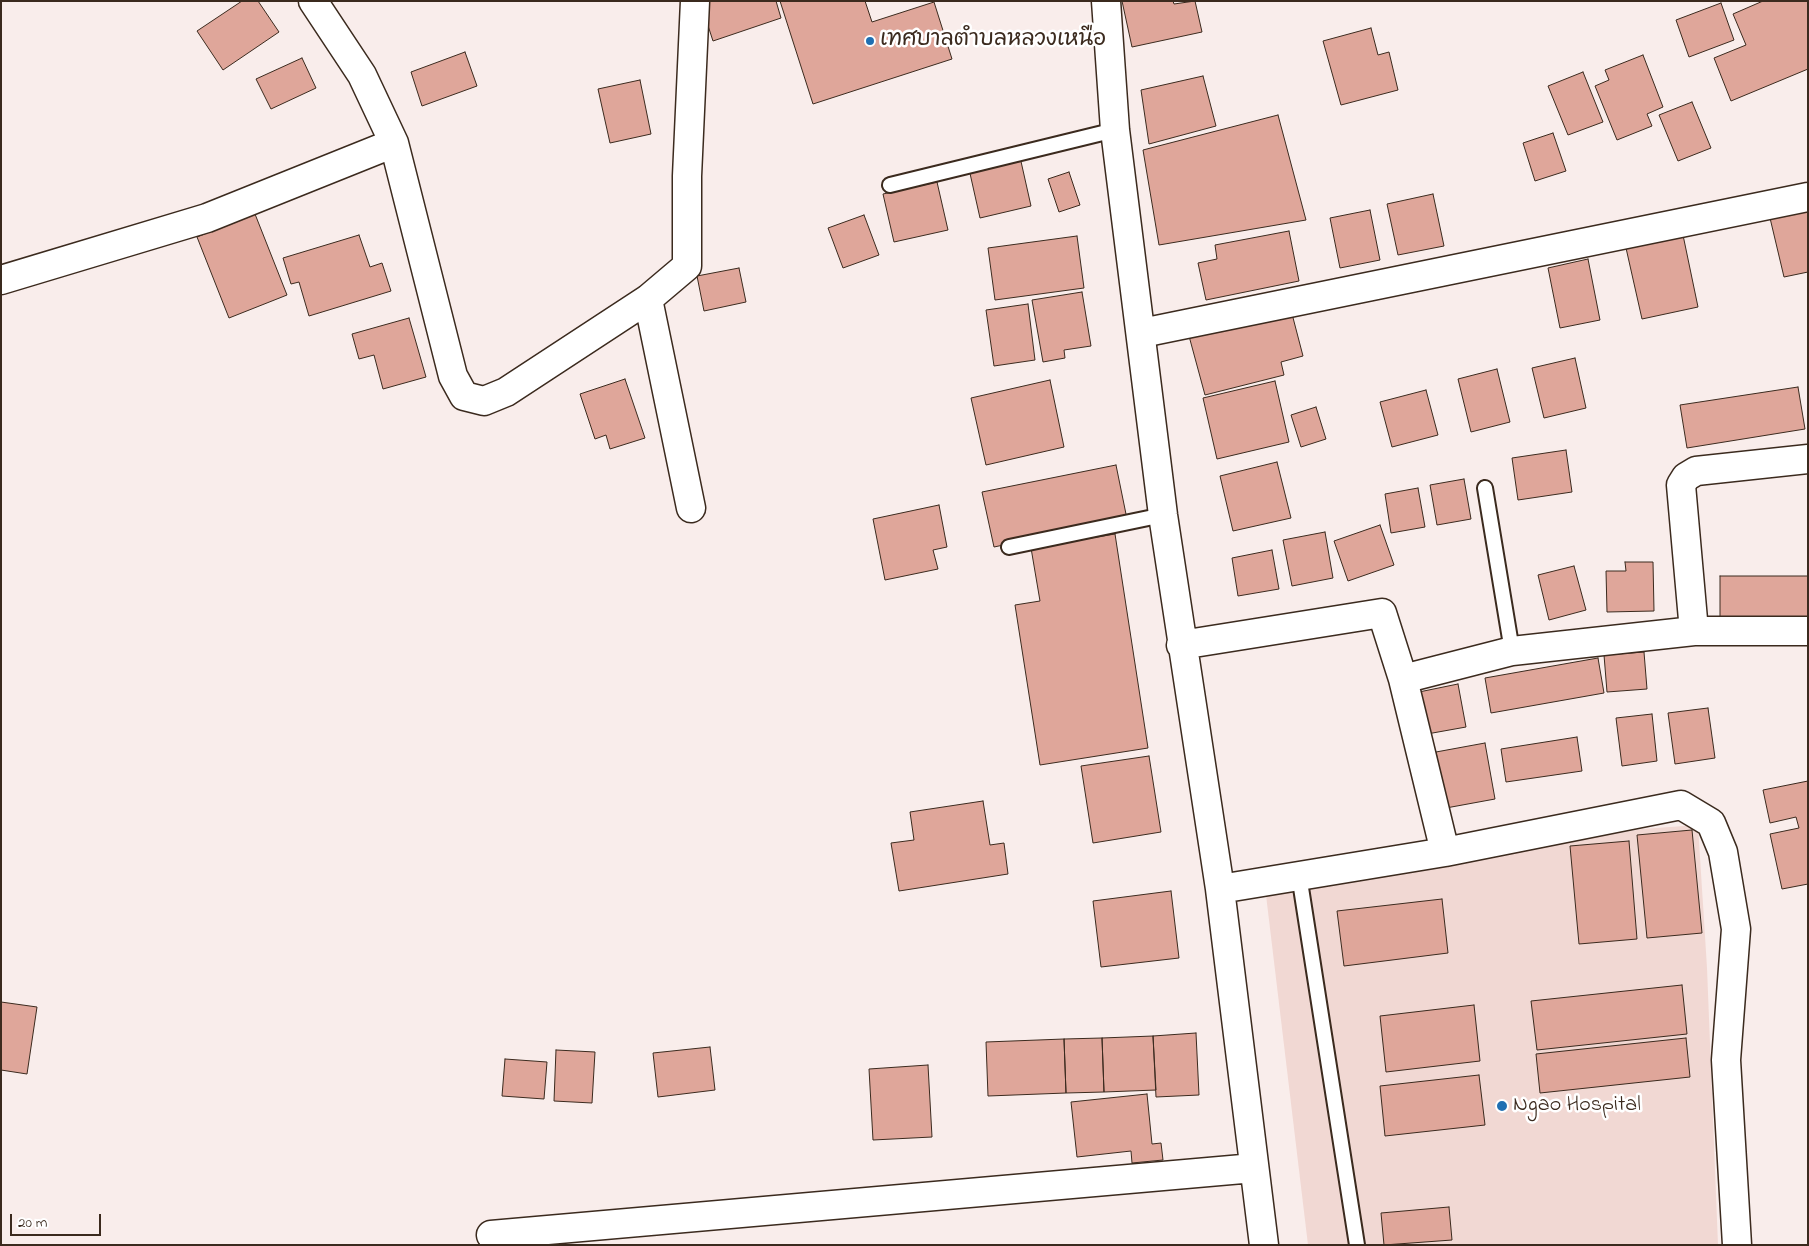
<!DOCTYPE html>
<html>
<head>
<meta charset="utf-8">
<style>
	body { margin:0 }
	#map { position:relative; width:1809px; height:1246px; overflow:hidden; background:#f9edeb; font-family:"Indie Flower",sans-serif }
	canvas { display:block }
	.frame { position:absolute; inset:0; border:2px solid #3b2a1e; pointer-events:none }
	.scale { position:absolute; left:10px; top:1214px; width:91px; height:22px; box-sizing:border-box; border:2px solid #3b2a1e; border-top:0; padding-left:6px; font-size:15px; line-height:18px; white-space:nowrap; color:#3b2a1e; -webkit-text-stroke:4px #fff; paint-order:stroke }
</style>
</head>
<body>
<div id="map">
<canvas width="1809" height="1246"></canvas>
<div class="frame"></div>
<div class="scale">20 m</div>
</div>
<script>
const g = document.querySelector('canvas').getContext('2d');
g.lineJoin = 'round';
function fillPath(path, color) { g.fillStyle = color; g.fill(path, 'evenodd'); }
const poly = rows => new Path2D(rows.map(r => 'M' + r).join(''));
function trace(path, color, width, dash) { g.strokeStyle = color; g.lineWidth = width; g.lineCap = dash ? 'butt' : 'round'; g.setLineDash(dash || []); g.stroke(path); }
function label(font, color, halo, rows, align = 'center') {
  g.font = font + ' "Indie Flower","Playpen Sans Thai",sans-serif'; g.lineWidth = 5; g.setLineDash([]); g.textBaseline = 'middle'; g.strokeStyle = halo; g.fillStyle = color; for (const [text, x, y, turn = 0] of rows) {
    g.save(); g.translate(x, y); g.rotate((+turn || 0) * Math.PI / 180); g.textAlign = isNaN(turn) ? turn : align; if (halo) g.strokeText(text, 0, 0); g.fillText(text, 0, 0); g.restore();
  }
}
const built = poly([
	[1698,825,1707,968,1718,1245,1308,1245,1266,895,1642,829]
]);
const building = poly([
	[242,1,258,1,279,32,223,70,197,31,242,1],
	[700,1,776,1,781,18,713,41,700,1],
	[780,1,865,1,872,22,934,2,952,59,813,104,780,1],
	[1122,1,1173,1,1174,4,1195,1,1202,32,1132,47,1122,1],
	[1763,1,1808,1,1808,69,1731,101,1714,58,1746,45,1733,14,1763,1],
	[1721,3,1734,40,1689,57,1676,20,1721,3],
	[1371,28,1378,55,1389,52,1398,90,1341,105,1323,41,1371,28],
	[465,52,477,86,422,106,411,72,465,52],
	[1643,55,1663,107,1647,114,1652,126,1617,140,1595,86,1609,80,1605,70,1643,55],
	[302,58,316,88,271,109,256,79,302,58],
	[1583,72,1603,122,1568,135,1548,86,1583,72],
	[1203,76,1216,126,1149,144,1141,90,1203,76],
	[640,80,651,134,610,143,598,89,640,80],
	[1692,102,1711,148,1678,161,1659,115,1692,102],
	[1278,115,1306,220,1159,245,1143,150,1278,115],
	[1553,133,1566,171,1535,181,1523,143,1553,133],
	[1020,157,1031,206,980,218,969,169,1020,157],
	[1069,172,1080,205,1059,212,1048,179,1069,172],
	[937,182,948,230,894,242,883,194,937,182],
	[1433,194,1444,246,1398,255,1387,204,1433,194],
	[1808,209,1808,272,1784,277,1770,218,1808,209],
	[1370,210,1380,260,1340,268,1330,218,1370,210],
	[255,214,287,295,229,318,197,237,255,214],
	[864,215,879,255,843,268,828,228,864,215],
	[1289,231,1299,281,1206,300,1198,263,1217,259,1215,245,1289,231],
	[359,235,370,267,382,263,391,291,309,316,299,282,291,284,283,258,359,235],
	[1683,235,1698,307,1642,319,1626,248,1683,235],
	[1077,236,1084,288,995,300,988,248,1077,236],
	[1588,259,1600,320,1560,328,1548,268,1588,259],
	[739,268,746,302,704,311,697,276,739,268],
	[1082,292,1091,346,1064,350,1065,358,1043,362,1032,300,1082,292],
	[1028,304,1035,360,994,366,986,310,1028,304],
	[1291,310,1303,356,1281,362,1284,375,1205,395,1189,336,1291,310],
	[409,318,426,377,383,389,374,355,359,359,352,334,409,318],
	[1575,358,1586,408,1544,418,1532,368,1575,358],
	[1497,369,1510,422,1471,432,1458,379,1497,369],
	[625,379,645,438,610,449,606,435,595,439,580,394,625,379],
	[1050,380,1064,447,986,465,971,398,1050,380],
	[1275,381,1289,442,1217,459,1203,398,1275,381],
	[1798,387,1805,429,1687,448,1680,405,1798,387],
	[1426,390,1438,435,1392,447,1380,402,1426,390],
	[1316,407,1326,439,1301,447,1291,415,1316,407],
	[1566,450,1572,492,1518,500,1512,458,1566,450],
	[1277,462,1291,518,1233,531,1220,476,1277,462],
	[1116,465,1127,519,994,547,982,492,1116,465],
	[1464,479,1471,519,1437,525,1430,485,1464,479],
	[1418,488,1425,527,1391,533,1385,494,1418,488],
	[939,505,947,547,933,550,938,569,885,580,873,519,939,505],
	[1380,525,1394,565,1348,581,1334,541,1380,525],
	[1325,532,1333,578,1292,586,1283,540,1325,532],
	[1115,534,1148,748,1040,765,1015,605,1040,601,1031,548,1115,534],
	[1272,550,1279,589,1238,596,1232,558,1272,550],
	[1625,562,1653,562,1654,611,1607,612,1606,571,1626,571,1625,562],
	[1574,566,1586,610,1549,620,1538,575,1574,566],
	[1720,576,1808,576,1808,619,1720,618,1720,576],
	[1644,652,1647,689,1607,692,1604,655,1644,652],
	[1598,658,1604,693,1491,713,1485,678,1598,658],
	[1458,684,1466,727,1427,734,1419,692,1458,684],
	[1708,708,1715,758,1675,764,1668,713,1708,708],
	[1652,714,1657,761,1622,766,1616,718,1652,714],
	[1577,737,1582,771,1506,782,1501,749,1577,737],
	[1485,743,1495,799,1446,808,1436,752,1485,743],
	[1149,756,1161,832,1093,843,1081,766,1149,756],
	[1808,781,1808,884,1782,889,1770,834,1799,828,1796,817,1770,823,1763,790,1808,781],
	[983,801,990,845,1004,843,1008,874,899,891,891,843,914,840,910,812,983,801],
	[1692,830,1702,933,1647,938,1637,835,1692,830],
	[1629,841,1637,939,1579,944,1570,846,1629,841],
	[1171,891,1179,958,1101,967,1093,901,1171,891],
	[1442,899,1448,953,1344,966,1337,911,1442,899],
	[1682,985,1687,1034,1537,1050,1531,1001,1682,985],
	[1,1002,37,1007,27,1074,1,1070,1,1002],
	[1474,1005,1480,1061,1386,1072,1380,1016,1474,1005],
	[1196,1033,1199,1095,1156,1097,1153,1036,1196,1033],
	[1153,1036,1156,1090,1104,1092,1102,1038,1153,1036],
	[1102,1038,1104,1092,1066,1093,1064,1039,1102,1038],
	[1686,1038,1690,1077,1540,1093,1536,1054,1686,1038],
	[1064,1039,1066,1093,988,1096,986,1042,1064,1039],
	[710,1047,715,1090,658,1097,653,1053,710,1047],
	[556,1050,595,1052,592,1103,554,1101,556,1050],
	[505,1059,547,1062,544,1099,502,1096,505,1059],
	[928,1065,932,1137,873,1140,869,1069,928,1065],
	[1479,1075,1485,1125,1385,1136,1380,1086,1479,1075],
	[1147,1094,1152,1144,1161,1143,1163,1160,1132,1163,1131,1151,1077,1157,1071,1102,1147,1094],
	[1449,1207,1452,1240,1384,1245,1381,1213,1449,1207]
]);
const lane = poly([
	[890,185,1115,130],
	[1485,488,1512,651],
	[1009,547,1163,515],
	[1299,875,1357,1245]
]);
const street = poly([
	[313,1,362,75,394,143,453,376,464,396,484,401,506,392,648,299,687,266,687,176,695,1],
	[1106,1,1115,130,1163,515,1220,889,1264,1245],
	[1,280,207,218,394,143],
	[648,299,691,508],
	[1142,333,1808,197],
	[1694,631,1681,485,1686,477,1696,471,1808,459],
	[1181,645,1382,613,1403,679,1445,852],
	[1403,679,1512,651,1694,631,1808,631],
	[1220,889,1445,852,1681,805,1711,823,1723,852,1736,929,1726,1060,1737,1245],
	[491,1235,1254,1168]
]);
const markers = [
	[870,41,5,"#1f6fb2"],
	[1502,1106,6,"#1f6fb2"]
];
const poiNames = [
	["เทศบาลตำบลหลวงเหนือ",880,41],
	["Ngao Hospital",1513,1106]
];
fillPath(built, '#f1d8d3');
fillPath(building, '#dfa69a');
trace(building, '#3b2a1e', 1);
trace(lane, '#3b2a1e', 18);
trace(street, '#3b2a1e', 31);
trace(lane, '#fff', 14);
trace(street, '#fff', 28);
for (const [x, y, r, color] of markers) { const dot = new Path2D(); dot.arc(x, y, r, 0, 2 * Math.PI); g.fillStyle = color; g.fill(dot); trace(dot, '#fff', 2); }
label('22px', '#3b2a1e', '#fff', poiNames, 'left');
</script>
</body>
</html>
